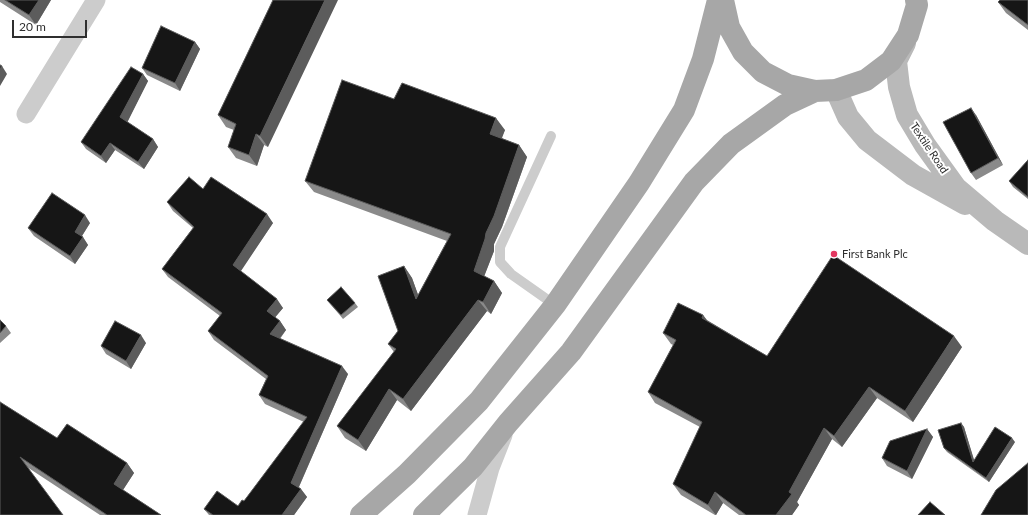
<!DOCTYPE html>
<html>
<head>
<meta charset="utf-8">
<style>
	body { margin:0 }
	#map { position:relative; width:1028px; height:515px; overflow:hidden; background:#fff; font-family:Lato,sans-serif }
	canvas { display:block }
	.scale { position:absolute; left:12px; top:20px; width:75px; height:18px; box-sizing:border-box; border:2px solid #2f2f2f; border-top:0; padding-left:5px; font-size:12px; line-height:14px; white-space:nowrap; color:#2f2f2f; -webkit-text-stroke:3px #fff; paint-order:stroke }
</style>
</head>
<body>
<div id="map">
<canvas width="1028" height="515"></canvas>
<div class="scale">20 m</div>
</div>
<script>
const g = document.querySelector('canvas').getContext('2d');
g.lineJoin = 'round';
const poly = rows => new Path2D(rows.map(r => 'M' + r).join(''));
function trace(path, color, width, dash) { g.strokeStyle = color; g.lineWidth = width; g.lineCap = dash ? 'butt' : 'round'; g.setLineDash(dash || []); g.stroke(path); }
function fillPath(path, color) { g.fillStyle = color; g.fill(path, 'evenodd'); }
function label(font, color, halo, rows, align = 'center') {
  g.font = font + ' Lato,sans-serif'; g.lineWidth = 4; g.setLineDash([]); g.textBaseline = 'middle'; g.strokeStyle = halo; g.fillStyle = color; for (const [text, x, y, turn = 0] of rows) {
    g.save(); g.translate(x, y); g.rotate((+turn || 0) * Math.PI / 180); g.textAlign = isNaN(turn) ? turn : align; if (halo) g.strokeText(text, 0, 0); g.fillText(text, 0, 0); g.restore();
  }
}
const lane = poly([
	[551,136,500,247,500,262,511,274,555,305]
]);
const street = poly([
	[26,114,96,0],
	[477,515,490,468,503,435]
]);
const secondary = poly([
	[905,43,896,61,899,87,907,115,925,145,956,188,995,221,1028,244],
	[836,90,848,117,867,140,913,175,965,204]
]);
const primary = poly([
	[723,0,729,27,743,52,763,72,788,85,815,91,836,90,866,80,891,61,908,35,917,5,916,0],
	[361,515,407,474,479,401,555,305,639,183,684,110,703,59,718,0],
	[424,515,473,467,508,423,571,352,694,182,731,144,785,105,815,91]
]);
const wall = poly([
	[0,0,51,0,36,25,0,2],
	[273,0,268,147,264,145,257,166,236,158,228,147,234,130,226,127,218,115],
	[1028,0,1028,30,1006,13,998,2],
	[195,42,200,49,180,91,147,75,142,68],
	[143,74,148,81,127,122,153,139,158,147,144,169,115,150,106,163,86,149,81,142],
	[394,99,505,130,501,138,519,145,527,157,502,227,494,244,494,251,484,276,494,281,502,293,491,314,487,311,411,411,397,400,366,451,345,438,337,426,394,352,388,344,398,331,404,266,412,278,418,295,447,241,314,192,305,181],
	[976,115,1003,165,976,180,971,173],
	[1028,160,1028,199,1013,187,1009,181],
	[203,189,273,223,240,271,283,308,275,317,280,321,286,330,280,339,348,374,299,487,307,497,294,515,209,515,204,509,238,506,244,501,304,422,265,404,259,395,266,379,214,340,208,331,220,316,168,277,162,269,193,228,173,211,167,202],
	[90,223,82,236,88,245,75,264,34,236,28,228],
	[327,300,355,303,358,307,343,319],
	[703,315,707,320,767,356,962,347,913,422,877,398,842,447,832,439,797,502,799,505,792,515,739,515,723,503,716,515,715,515,681,495,673,484,700,427,655,403,648,392,673,345,671,344,663,333],
	[0,320,6,326,11,333,0,343],
	[146,343,131,369,106,354,101,346],
	[0,402,57,438,127,463,134,473,123,490,161,515,100,515,27,467,0,515],
	[961,423,964,427,974,461,1015,442,989,482,947,452,944,448],
	[927,429,933,437,912,479,887,466,882,458]
]);
const shadedWall = poly([
	[39,0,51,0,36,25,29,15],
	[325,0,338,0,268,147,260,136],
	[195,42,200,49,180,91,175,83],
	[2,66,7,74,0,86,0,70],
	[143,74,148,81,126,125,120,117],
	[971,108,976,115,1003,165,998,158],
	[496,118,505,130,499,146,490,134],
	[256,134,264,145,257,166,249,155],
	[153,139,158,147,144,169,138,162],
	[110,143,115,150,106,163,101,156],
	[519,145,527,157,502,227,494,244,494,251,482,282,474,271,486,233],
	[267,214,273,223,239,274,233,265],
	[85,215,90,223,80,239,75,232],
	[83,237,88,245,75,264,70,256],
	[404,266,412,278,424,311,416,299],
	[494,281,502,293,491,314,483,302],
	[277,299,283,308,273,320,267,311],
	[478,300,487,311,411,411,403,399],
	[703,315,711,326,702,318],
	[280,321,286,330,276,343,270,334],
	[141,335,146,343,131,369,126,361],
	[954,336,962,347,913,422,905,411],
	[342,366,348,374,297,491,291,483],
	[869,387,877,398,842,447,834,436],
	[389,389,397,400,366,451,358,440],
	[961,423,964,427,976,466,973,462],
	[824,428,832,439,797,502,799,505,792,515,776,515],
	[927,429,933,437,912,479,907,471],
	[1012,438,1015,442,989,482,986,478],
	[127,463,134,473,121,493,114,484],
	[301,489,307,497,294,515,282,515],
	[715,492,723,503,716,515,708,505]
]);
const building = poly([
	[5,0,39,0,29,15,5,0],
	[273,0,325,0,260,136,256,134,249,155,228,147,236,124,218,115,273,0],
	[1000,0,1028,0,1028,25,998,2,1000,0],
	[161,26,195,42,175,83,142,68,161,26],
	[0,65,2,66,0,70,0,65],
	[131,67,143,74,120,117,153,139,138,162,110,143,101,156,81,142,131,67],
	[342,80,394,99,402,83,496,118,490,134,519,145,494,216,486,233,485,239,474,271,494,281,483,302,478,300,403,399,389,389,358,440,337,426,396,349,388,344,398,331,378,276,404,266,416,299,451,234,305,181,342,80],
	[971,108,998,158,971,173,943,122,971,108],
	[1028,160,1028,197,1009,181,1028,160],
	[189,177,203,189,211,177,267,214,233,265,277,299,267,311,280,321,270,334,342,366,291,483,301,489,282,515,213,515,204,509,217,491,238,506,242,500,244,501,307,417,259,395,268,376,208,331,222,313,162,269,194,227,167,202,189,177],
	[52,193,85,215,75,232,83,237,70,256,28,228,52,193],
	[833,255,954,336,905,411,869,387,834,436,824,428,789,492,792,494,776,515,746,515,715,492,708,505,673,484,702,422,648,392,676,340,663,333,678,303,703,315,702,318,767,356,833,255],
	[341,287,355,303,341,315,327,300,341,287],
	[0,320,6,326,0,333,0,320],
	[115,321,141,335,126,361,101,346,115,321],
	[0,402,57,438,67,424,127,463,114,484,161,515,107,515,20,457,63,515,0,515,0,402],
	[961,423,973,462,995,427,1012,438,986,478,944,448,938,430,961,423],
	[927,429,907,471,882,458,890,441,927,429],
	[1028,463,1028,515,981,515,996,490,1028,463],
	[930,502,945,515,918,515,930,502]
]);
const markers = [
	[834,254,4,"#e2365f"]
];
const streetNames = [
	["Textile Road",929,148,56]
];
const poiNames = [
	["First Bank Plc",842,254]
];
trace(lane, '#ccc', 10);
trace(street, '#ccc', 19);
trace(secondary, '#b9b9b9', 22);
trace(primary, '#a7a7a7', 22);
fillPath(wall, '#8a8a8a');
fillPath(shadedWall, '#5c5c5c');
fillPath(building, '#161616');
trace(building, '#5c5c5c', 1);
for (const [x, y, r, color] of markers) { const dot = new Path2D(); dot.arc(x, y, r, 0, 2 * Math.PI); g.fillStyle = color; g.fill(dot); trace(dot, '#fff', 1.5); }
label('11px', '#2f2f2f', '#fff', streetNames);
label('11px', '#2f2f2f', '#fff', poiNames, 'left');
</script>
</body>
</html>
